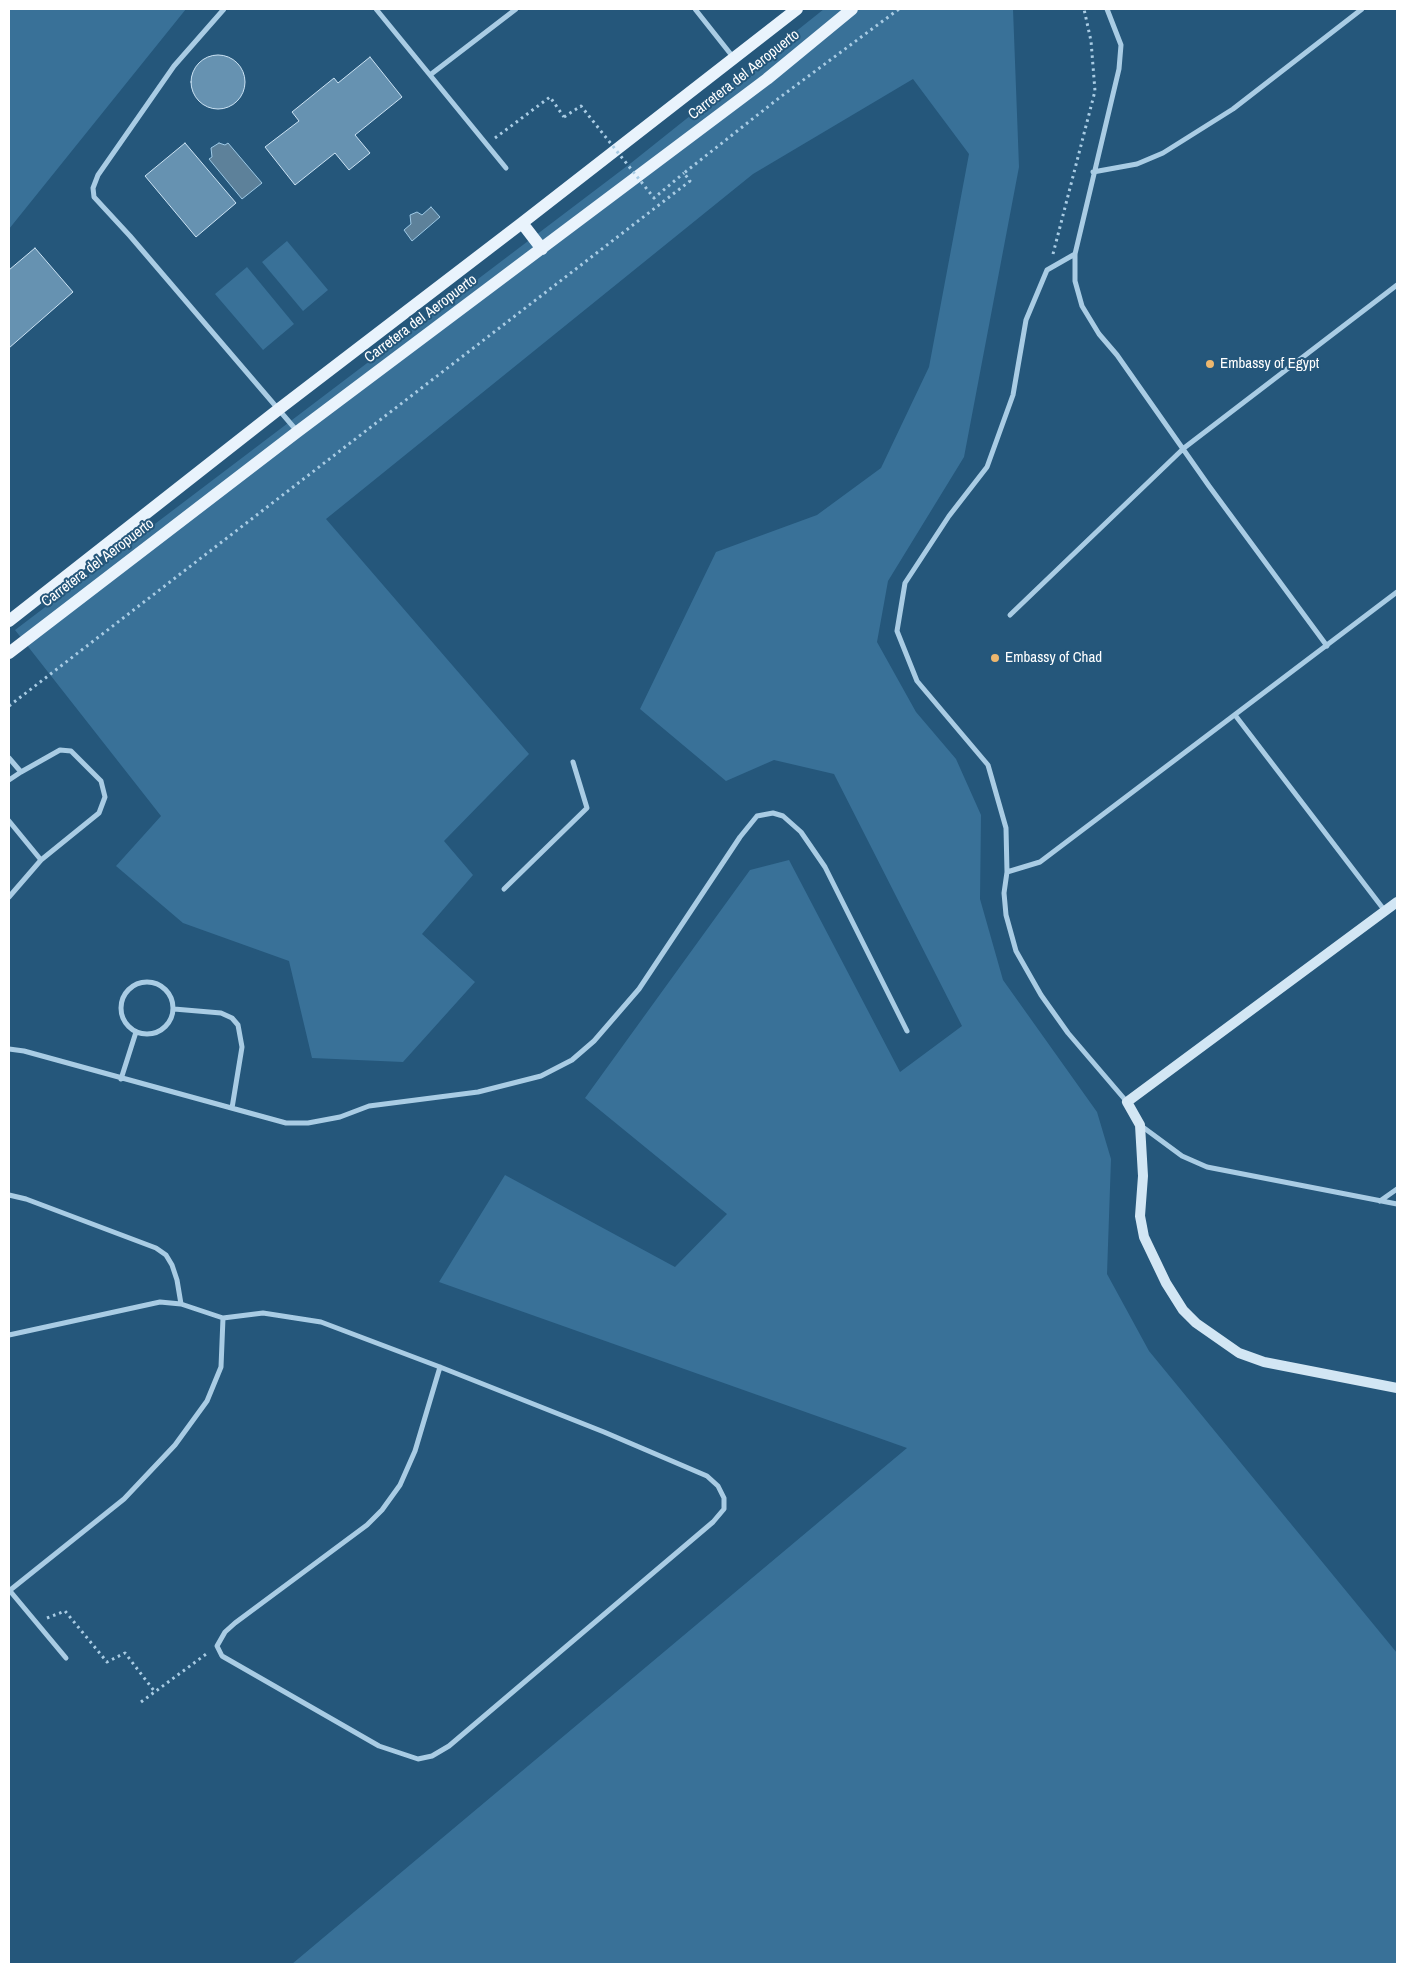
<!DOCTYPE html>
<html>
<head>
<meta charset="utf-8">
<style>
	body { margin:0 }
	#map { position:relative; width:1406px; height:1973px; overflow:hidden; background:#25577b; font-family:"Archivo Narrow",sans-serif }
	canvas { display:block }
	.frame { position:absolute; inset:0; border:10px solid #fff; pointer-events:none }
</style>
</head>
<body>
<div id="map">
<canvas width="1406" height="1973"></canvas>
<div class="frame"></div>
</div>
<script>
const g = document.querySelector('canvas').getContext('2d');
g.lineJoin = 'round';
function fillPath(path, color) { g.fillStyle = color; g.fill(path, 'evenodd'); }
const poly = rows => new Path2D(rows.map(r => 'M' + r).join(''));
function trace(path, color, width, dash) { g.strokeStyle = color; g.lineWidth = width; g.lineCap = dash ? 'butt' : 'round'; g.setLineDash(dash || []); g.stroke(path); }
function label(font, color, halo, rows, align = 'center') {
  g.font = font + ' "Archivo Narrow",sans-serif'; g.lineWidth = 4; g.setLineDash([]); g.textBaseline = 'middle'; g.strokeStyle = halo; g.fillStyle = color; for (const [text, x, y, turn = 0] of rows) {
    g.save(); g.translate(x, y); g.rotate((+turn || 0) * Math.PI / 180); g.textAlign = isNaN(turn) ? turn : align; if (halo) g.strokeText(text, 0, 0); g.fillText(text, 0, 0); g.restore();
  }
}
const green = poly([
	[9,9,186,9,9,229],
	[824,9,1013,9,1019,167,964,457,888,581,877,642,916,712,956,759,981,815,980,899,1003,980,1097,1112,1111,1159,1107,1274,1149,1351,1397,1653,1397,1964,292,1964,907,1448,439,1282,505,1175,675,1267,727,1214,585,1098,750,870,789,860,900,1072,962,1026,834,774,774,760,726,781,640,709,716,552,817,515,881,468,929,367,969,154,913,79,753,174,326,519,529,754,444,841,473,875,422,934,475,982,403,1062,312,1058,289,961,183,923,116,866,161,816,15,630,631,163],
	[287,241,328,290,303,311,262,262],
	[247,267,294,324,263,350,215,294]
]);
const water = poly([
	[219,143,225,145,228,143,262,183,242,199,209,159,212,157,211,148,219,143],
	[431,207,440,217,412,241,404,230,411,224,410,215,417,212,422,215,431,207]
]);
const building = poly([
	'191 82a27 27 0 1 1 54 0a27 27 0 1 1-54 0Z',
	[370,57,402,97,355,135,370,153,349,170,335,153,295,185,265,147,299,121,292,112,334,78,338,83,370,57],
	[185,143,236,203,196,237,145,176,185,143],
	[35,248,73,292,9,348,9,270,35,248]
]);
const path = poly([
	[495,138,550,97,564,117],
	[1053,254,1095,91,1091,41,1084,9],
	[9,706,690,181,684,173,779,98,899,9],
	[47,1618,65,1611,107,1662,125,1653,155,1692],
	[141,1702,209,1652]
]);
const street = poly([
	[224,9,174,66,98,175,93,188,94,197,130,236,297,431],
	[376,9,506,168],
	[695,9,733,57],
	[1107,9,1121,45,1119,69,1075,254,1075,281,1082,306,1099,334,1117,355,1209,486,1327,646],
	[430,75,516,9],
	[1093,172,1137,164,1163,153,1233,109,1362,9],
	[1075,254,1047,270,1026,320,1013,395,987,467,949,516,905,583,897,631,917,681,988,765,1006,828,1007,872,1004,893,1006,915,1016,951,1041,995,1068,1033,1127,1102],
	[1010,615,1184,448,1397,285],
	[1235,715,1385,911],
	[9,758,21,772,60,750,71,751,101,781,105,797,99,813,41,860,9,897],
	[9,780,21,772],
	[9,821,41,860],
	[1007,872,1040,862,1397,592],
	[504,889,587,808,573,762],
	'121 1008a26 26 0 1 1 52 0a26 26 0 1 1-52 0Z',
	[174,1009,221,1013,232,1018,238,1025,242,1047,232,1108],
	[9,1049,24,1051,286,1123,308,1123,340,1117,369,1106,478,1092,541,1076,572,1060,594,1041,639,989,740,837,757,816,773,813,783,816,801,832,825,867,907,1031],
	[121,1079,136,1032],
	[1140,1125,1182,1156,1207,1167,1397,1204],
	[9,1195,26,1199,156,1248,166,1255,172,1265,177,1280,181,1304],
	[1380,1201,1397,1189],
	[9,1335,160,1302,181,1304,223,1318,263,1313,321,1322,440,1367,604,1432,707,1476,718,1486,724,1498,724,1509,713,1522,449,1746,432,1756,418,1759,379,1746,222,1656,217,1646,225,1632,235,1623,367,1525,382,1510,400,1485,415,1451,440,1367],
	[9,1591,124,1499,175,1445,207,1401,221,1367,223,1318],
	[10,1591,66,1658]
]);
const secondary = poly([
	[1397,902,1127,1102,1140,1125,1143,1176,1140,1216,1144,1237,1166,1283,1183,1310,1196,1323,1239,1353,1264,1362,1397,1388]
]);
const primary = poly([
	[522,223,542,249],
	[9,621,279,409,522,223,797,9],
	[9,653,297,432,767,79,852,9]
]);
const pathBridge = poly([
	[564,117,581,106,654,198,684,173]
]);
const markers = [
	[1210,364,5,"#edb76e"],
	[995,658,5,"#edb76e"]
];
const streetNames = [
	["Carretera del Aeropuerto",744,75,-38],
	["Carretera del Aeropuerto",421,319,-37],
	["Carretera del Aeropuerto",98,563,-37]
];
const poiNames = [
	["Embassy of Egypt",1220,364],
	["Embassy of Chad",1005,658]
];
fillPath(green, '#397198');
fillPath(water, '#5d819a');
trace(water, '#9ec9e5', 1);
fillPath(building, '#6692b1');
trace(building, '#cce3f4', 1);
trace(path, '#a9cce4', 3, [2.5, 4]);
trace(street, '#a9cce4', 5);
trace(secondary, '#d2e6f4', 10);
trace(primary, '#e9f3fc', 12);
trace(pathBridge, '#a9cce4', 3, [2.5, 4]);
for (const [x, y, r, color] of markers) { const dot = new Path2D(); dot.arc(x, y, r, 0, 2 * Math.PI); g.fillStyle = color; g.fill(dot); trace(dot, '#25577b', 2); }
label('15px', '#fff', '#25577b', streetNames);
label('15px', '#fff', '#25577b', poiNames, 'left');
</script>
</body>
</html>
